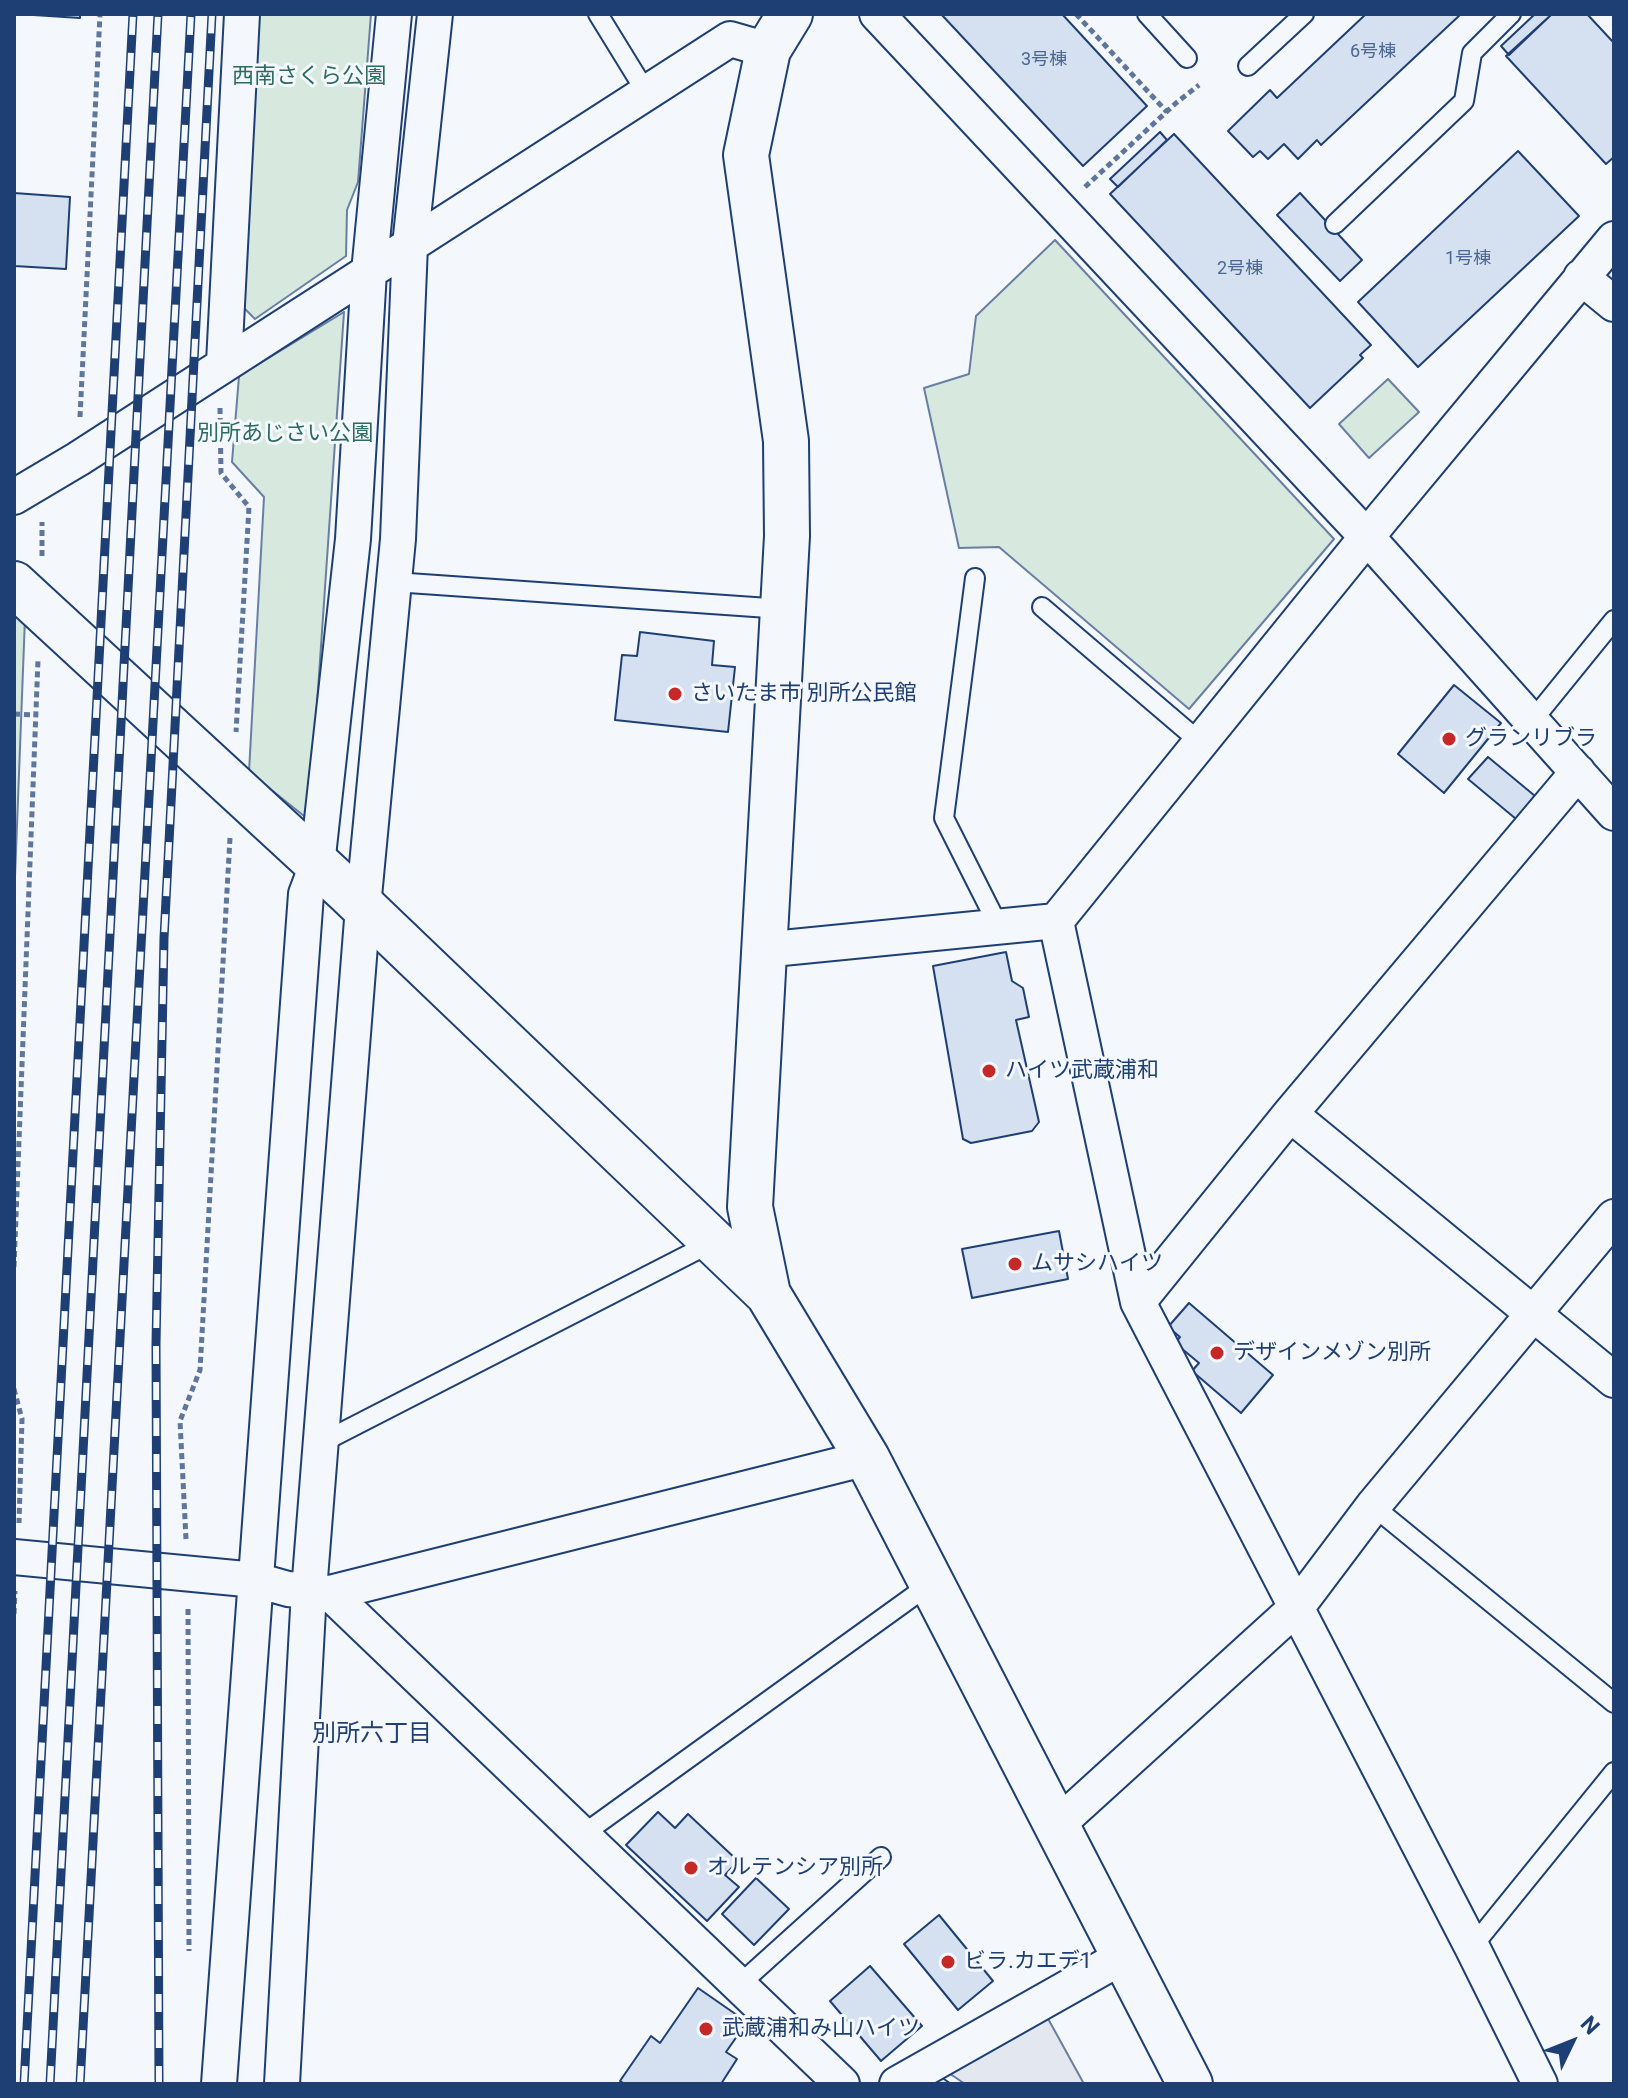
<!DOCTYPE html>
<html>
<head>
<meta charset="utf-8">
<style>
	body { margin:0 }
	#map { position:relative; width:1628px; height:2098px; overflow:hidden; background:#f4f7fb; font-family:Roboto,sans-serif }
	canvas { display:block }
	.frame { position:absolute; inset:0; border:16px solid #1d3f73; pointer-events:none }
	.north { position:absolute; left:1532px; top:2002px; width:80px; height:80px; -webkit-text-stroke:6px #f4f7fb; paint-order:stroke; rotate:47deg; font-size:22px; font-weight:700; line-height:32px; text-align:center; color:#1d3f73 }
	.north::after { content:''; display:block; margin:auto; width:28px; height:36px; background:#1d3f73; clip-path:polygon(50% 0,100% 100%,50% 72%,0 100%) }
</style>
</head>
<body>
<div id="map">
<canvas width="1628" height="2098"></canvas>
<div class="frame"></div>
<div class="north">N</div>
</div>
<script>
const g = document.querySelector('canvas').getContext('2d');
g.lineJoin = 'round';
function fillPath(path, color) { g.fillStyle = color; g.fill(path, 'evenodd'); }
const poly = rows => new Path2D(rows.map(r => 'M' + r).join(''));
function trace(path, color, width, dash) { g.strokeStyle = color; g.lineWidth = width; g.lineCap = dash ? 'butt' : 'round'; g.setLineDash(dash || []); g.stroke(path); }
function label(font, color, halo, rows, align = 'center') {
  g.font = font + ' Roboto,"Noto Sans JP",sans-serif'; g.lineWidth = 6; g.setLineDash([]); g.textBaseline = 'middle'; g.strokeStyle = halo; g.fillStyle = color; for (const [text, x, y, turn = 0] of rows) {
    g.save(); g.translate(x, y); g.rotate((+turn || 0) * Math.PI / 180); g.textAlign = isNaN(turn) ? turn : align; if (halo) g.strokeText(text, 0, 0); g.fillText(text, 0, 0); g.restore();
  }
}
const green = poly([
	[256,14,371,14,358,182,347,210,346,256,255,319,240,304,256,14],
	[1055,240,1334,539,1189,709,999,547,959,548,924,388,969,374,976,316,1055,240],
	[344,312,309,820,249,772,264,497,232,462,239,376,344,312],
	[1388,379,1419,412,1369,458,1339,424,1388,379],
	[14,607,25,618,14,903,14,607]
]);
const parking = poly([
	[1046,2015,1084,2084,965,2084,946,2071,1046,2015]
]);
const building = poly([
	[18,14,80,14,80,18,18,14],
	[941,14,1062,14,1147,106,1083,166,941,14],
	[1366,14,1461,14,1321,145,1317,140,1298,159,1284,144,1268,159,1260,151,1253,157,1228,131,1270,90,1277,98,1366,14],
	[1535,14,1552,14,1509,55,1501,46,1535,14],
	[1552,14,1587,14,1614,43,1614,157,1606,164,1506,56,1552,14],
	[1160,132,1167,140,1118,187,1110,179,1160,132],
	[1174,134,1371,345,1360,355,1363,358,1310,408,1110,194,1174,134],
	[1518,151,1579,216,1418,367,1358,302,1518,151],
	[14,193,70,197,66,269,14,266,14,193],
	[1300,193,1362,260,1340,281,1277,215,1300,193],
	[640,632,714,641,712,665,735,667,728,732,615,720,622,655,637,656,640,632],
	[1454,685,1501,723,1444,793,1398,754,1454,685],
	[1488,757,1535,796,1516,819,1468,779,1488,757],
	[1006,952,1012,981,1023,988,1029,1017,1016,1020,1039,1122,1032,1131,971,1143,963,1139,933,966,1006,952],
	[1059,1231,1068,1279,972,1298,962,1249,1059,1231],
	[1189,1303,1273,1375,1241,1413,1192,1371,1199,1363,1175,1343,1180,1337,1168,1327,1189,1303],
	[658,1812,675,1828,688,1814,738,1861,725,1875,739,1887,707,1921,626,1845,658,1812],
	[756,1878,789,1909,754,1945,722,1914,756,1878],
	[939,1915,993,1981,958,2010,904,1944,939,1915],
	[870,1966,922,2026,881,2061,830,2001,870,1966],
	[698,1988,747,2022,726,2052,737,2059,721,2084,625,2084,620,2081,651,2036,660,2043,698,1988],
	[937,2074,951,2084,931,2084,937,2074]
]);
const path = poly([
	[1076,14,1167,112],
	[1085,187,1176,103,1199,85],
	[220,408,221,473,249,507,236,732],
	[80,417,100,14],
	[42,556,42,522],
	[14,714,36,715],
	[14,1267,38,660],
	[14,1389,22,1419,19,1523],
	[186,1539,180,1421,200,1370,230,838],
	[188,1609,189,1951],
	[14,1614,15,1591]
]);
const lane = poly([
	[598,14,646,92],
	[1147,14,1187,58],
	[1248,66,1304,14],
	[1335,224,1464,101,1472,53,1511,14],
	[975,578,944,818,999,927],
	[394,582,783,609],
	[1042,607,1200,742],
	[1532,721,1614,620],
	[321,1443,713,1242],
	[1373,1506,1614,1703],
	[582,1835,933,1582],
	[1472,1947,1614,1772],
	[739,1985,881,1857]
]);
const street = poly([
	[877,14,1367,537,1614,813],
	[1581,277,1614,304],
	[224,363,242,14],
	[14,497,78,459,730,39,768,50],
	[1056,921,1138,1302,1472,1947,1540,2084],
	[762,950,1056,921,1383,517,1614,239],
	[1290,1114,1614,1380],
	[1138,1302,1290,1114,1578,772],
	[14,1557,256,1580,288,1589,330,1593,867,1458],
	[330,1593,842,2084],
	[1056,1826,1297,1607,1373,1506,1614,1217],
	[219,2084,306,894,317,865,353,539,369,272,394,14],
	[282,2084,309,1591,363,907,398,539,410,245,435,14],
	[897,2084,1122,1957]
]);
const secondary = poly([
	[790,14,768,50,746,155,786,441,787,536,750,1207,768,1294,867,1458,1190,2084],
	[14,584,347,891,768,1294]
]);
const rail = poly([
	[24,2084,133,14],
	[50,2084,158,14],
	[80,2084,191,14],
	[159,2084,156,1344,164,938,212,14]
]);
const markers = [
	[675,694,8,"#c62828"],
	[1449,739,8,"#c62828"],
	[989,1071,8,"#c62828"],
	[1015,1264,8,"#c62828"],
	[1217,1353,8,"#c62828"],
	[691,1868,8,"#c62828"],
	[948,1962,8,"#c62828"],
	[706,2029,8,"#c62828"]
];
const numberNames = [
	["6号棟",1373,52],
	["3号棟",1044,60],
	["1号棟",1468,259],
	["2号棟",1240,269]
];
const parkNames = [
	["西南さくら公園",309,77],
	["別所あじさい公園",285,434]
];
const poiNames = [
	["さいたま市 別所公民館",691,694],
	["グランリブラ",1465,739],
	["ハイツ武蔵浦和",1005,1071],
	["ムサシハイツ",1031,1264],
	["デザインメゾン別所",1233,1353],
	["オルテンシア別所",707,1868],
	["ビラ.カエデ1",964,1962],
	["武蔵浦和み山ハイツ",722,2029]
];
const neighbourhoodNames = [
	["別所六丁目",372,1735]
];
fillPath(green, '#d7e8df');
trace(green, '#687fa3', 2);
fillPath(parking, '#e3e8f0');
trace(parking, '#687fa3', 2);
fillPath(building, '#d5e0f0');
trace(building, '#1d3f73', 2);
trace(lane, '#1d3f73', 22);
trace(street, '#1d3f73', 38);
trace(secondary, '#1d3f73', 48);
trace(path, '#5e769c', 5, [6, 4]);
trace(lane, '#f4f7fb', 18);
trace(street, '#f4f7fb', 34);
trace(secondary, '#f4f7fb', 44);
trace(rail, '#1d3f73', 9);
trace(rail, '#f4f7fb', 6, [18]);
for (const [x, y, r, color] of markers) { const dot = new Path2D(); dot.arc(x, y, r, 0, 2 * Math.PI); g.fillStyle = color; g.fill(dot); trace(dot, '#f4f7fb', 3); }
label('18px', '#4b6792', null, numberNames);
label('22px', '#2c6c60', '#f4f7fb', parkNames);
label('22px', '#1d3f73', '#f4f7fb', poiNames, 'left');
label('24px', '#1d3f73', '#f4f7fb', neighbourhoodNames);
</script>
</body>
</html>
